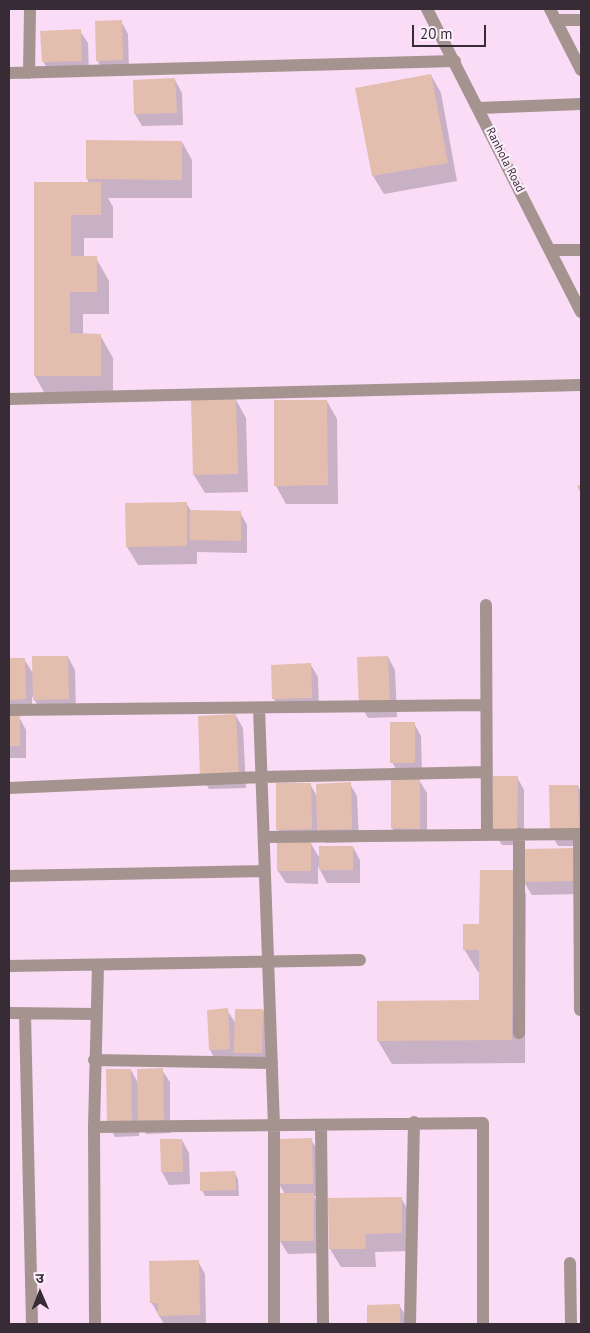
<!DOCTYPE html>
<html>
<head>
<meta charset="utf-8">
<style>
	body { margin:0 }
	#map { position:relative; width:590px; height:1333px; overflow:hidden; background:#fadcf7; font-family:"PT Sans","Noto Sans Devanagari",sans-serif }
	canvas { display:block }
	.frame { position:absolute; inset:0; border:10px solid #372c36; pointer-events:none }
	.north { position:absolute; left:15px; top:1268px; width:50px; height:50px; -webkit-text-stroke:4px #fcf0fb; paint-order:stroke; rotate:359deg; font-size:14px; font-weight:700; line-height:20px; text-align:center; color:#372c36 }
	.north::after { content:''; display:block; margin:auto; width:18px; height:22px; background:#372c36; clip-path:polygon(50% 0,100% 100%,50% 72%,0 100%) }
	.scale { position:absolute; left:412px; top:25px; width:74px; height:22px; box-sizing:border-box; border:2px solid #372c36; border-top:0; padding-left:6px; font-size:15px; line-height:18px; white-space:nowrap; color:#372c36; -webkit-text-stroke:4px #fcf0fb; paint-order:stroke }
</style>
</head>
<body>
<div id="map">
<canvas width="590" height="1333"></canvas>
<div class="frame"></div>
<div class="north">उ</div>
<div class="scale">20 m</div>
</div>
<script>
const g = document.querySelector('canvas').getContext('2d');
g.lineJoin = 'round';
function fillPath(path, color) { g.fillStyle = color; g.fill(path, 'evenodd'); }
const poly = rows => new Path2D(rows.map(r => 'M' + r).join(''));
function trace(path, color, width, dash) { g.strokeStyle = color; g.lineWidth = width; g.lineCap = dash ? 'butt' : 'round'; g.setLineDash(dash || []); g.stroke(path); }
function label(font, color, halo, rows, align = 'center') {
  g.font = font + ' "PT Sans",sans-serif'; g.lineWidth = 4.5; g.setLineDash([]); g.textBaseline = 'middle'; g.strokeStyle = halo; g.fillStyle = color; for (const [text, x, y, turn = 0] of rows) {
    g.save(); g.translate(x, y); g.rotate((+turn || 0) * Math.PI / 180); g.textAlign = isNaN(turn) ? turn : align; if (halo) g.strokeText(text, 0, 0); g.fillText(text, 0, 0); g.restore();
  }
}
const shadow = poly([
	[121,21,128,34,129,72,104,73,97,60],
	[80,31,88,43,89,73,50,74,43,61],
	[431,75,441,93,457,181,384,194,373,176,357,89],
	[175,80,182,93,183,125,142,126,135,114],
	[87,141,182,142,192,160,192,198,108,198,113,207,113,238,84,238,84,258,96,258,109,281,109,314,83,314,83,335,100,335,113,358,113,399,48,399,35,376,35,184,90,184,87,179],
	[236,400,246,418,248,492,205,493,194,475],
	[327,401,337,419,338,504,286,504,276,486],
	[186,503,191,511,240,512,247,525,247,553,197,552,197,564,138,565,127,547],
	[68,657,75,670,76,712,42,712,32,696,32,712,9,712,9,659,24,659,34,675],
	[388,657,395,670,397,717,368,718,361,705],
	[311,665,318,677,319,711,281,712,274,699,273,666],
	[236,716,243,728,246,788,209,789,202,776],
	[9,717,19,717,26,730,26,758,9,758],
	[414,723,421,736,422,775,399,775,392,762],
	[517,777,524,790,524,845,502,845,494,832],
	[419,780,427,793,427,841,400,841,392,828],
	[310,784,318,798,350,784,357,796,359,842,326,843,318,830,318,842,310,842,320,859,353,847,360,860,360,883,327,883,318,866,318,884,286,883,278,871,285,842,278,830],
	[578,786,581,792,581,846,558,846,551,833],
	[581,855,581,894,532,895,524,882],
	[513,871,526,894,525,1063,392,1064,378,1041,480,1001,480,972,478,972,464,949],
	[227,1010,236,1024,263,1010,270,1023,269,1066,242,1065,236,1055,237,1061,217,1063,210,1050],
	[131,1070,138,1083,162,1070,170,1082,170,1133,146,1134,139,1120,139,1136,115,1137,108,1124],
	[182,1140,189,1153,190,1184,169,1185,162,1172],
	[311,1140,319,1152,320,1196,314,1196,320,1207,321,1253,288,1254,280,1241,285,1194,279,1184],
	[235,1173,238,1179,239,1196,205,1196,202,1190],
	[401,1198,412,1217,412,1251,375,1252,376,1267,341,1267,330,1249],
	[198,1261,205,1274,206,1324,164,1324,151,1302],
	[399,1305,407,1318,407,1324,368,1324,368,1306]
]);
const building = poly([
	[122,20,123,60,96,61,95,21],
	[81,29,82,61,42,62,40,31],
	[431,74,448,163,372,176,355,88],
	[175,78,177,113,134,114,133,80],
	[86,140,182,141,182,180,86,179],
	[34,182,101,182,101,215,71,215,71,256,97,256,97,292,70,292,70,333,101,334,101,376,34,376],
	[236,399,238,474,193,475,191,400],
	[274,400,327,400,328,485,274,486],
	[581,484,581,494,577,486],
	[187,502,187,546,126,547,125,503],
	[190,510,241,511,241,541,190,540],
	[32,656,68,656,69,699,33,700],
	[388,656,390,704,359,706,357,657],
	[9,658,25,658,26,699,9,700],
	[311,663,312,698,272,699,271,665],
	[236,714,239,775,200,777,198,716],
	[9,715,20,716,20,746,9,746],
	[390,722,415,722,415,763,390,763],
	[493,776,518,776,517,833,493,833],
	[391,779,420,779,420,829,391,828],
	[351,782,352,829,317,830,316,784],
	[276,783,311,783,312,829,276,830],
	[549,785,578,785,579,833,550,833],
	[277,841,311,842,311,871,277,871],
	[319,846,353,846,353,870,319,870],
	[578,848,579,881,523,882,523,849],
	[480,870,513,870,512,1040,377,1041,377,1001,479,1000,479,950,463,950,463,924,479,924],
	[228,1008,230,1049,209,1050,207,1010],
	[235,1009,263,1009,262,1053,234,1053],
	[163,1068,164,1121,138,1121,137,1069],
	[106,1069,131,1069,132,1124,107,1124],
	[312,1138,313,1184,278,1184,277,1139],
	[160,1139,182,1139,183,1172,161,1172],
	[235,1171,236,1190,200,1191,200,1172],
	[278,1193,314,1193,314,1241,279,1241],
	[402,1197,402,1233,365,1234,366,1249,329,1249,328,1198],
	[199,1260,200,1315,158,1316,158,1303,150,1303,149,1261],
	[400,1304,400,1324,367,1324,367,1305]
]);
const minor = poly([
	[550,9,581,70],
	[555,20,581,20],
	[9,73,455,61],
	[29,73,30,9],
	[479,108,581,104],
	[550,250,581,250],
	[9,399,581,385],
	[486,605,487,834],
	[259,708,274,1126,274,1324],
	[9,710,486,705],
	[9,788,262,777,487,772],
	[579,834,580,1010],
	[264,837,581,834],
	[9,876,265,871],
	[9,966,360,960],
	[9,1013,96,1014],
	[25,1014,32,1324],
	[519,1033,519,834],
	[94,1060,272,1063],
	[321,1125,323,1324],
	[94,1127,483,1123,483,1324],
	[570,1263,571,1324],
	[95,1324,94,1127,98,966],
	[410,1324,414,1122]
]);
const tertiary = poly([
	[427,9,581,312]
]);
const streetNames = [
	["Ranhola Road",505,160,63]
];
fillPath(shadow, '#0003');
fillPath(building, '#e3beae');
trace(minor, '#a4938f', 12);
trace(tertiary, '#a4938f', 12);
label('12px', '#372c36', '#fcf0fb', streetNames);
</script>
</body>
</html>
